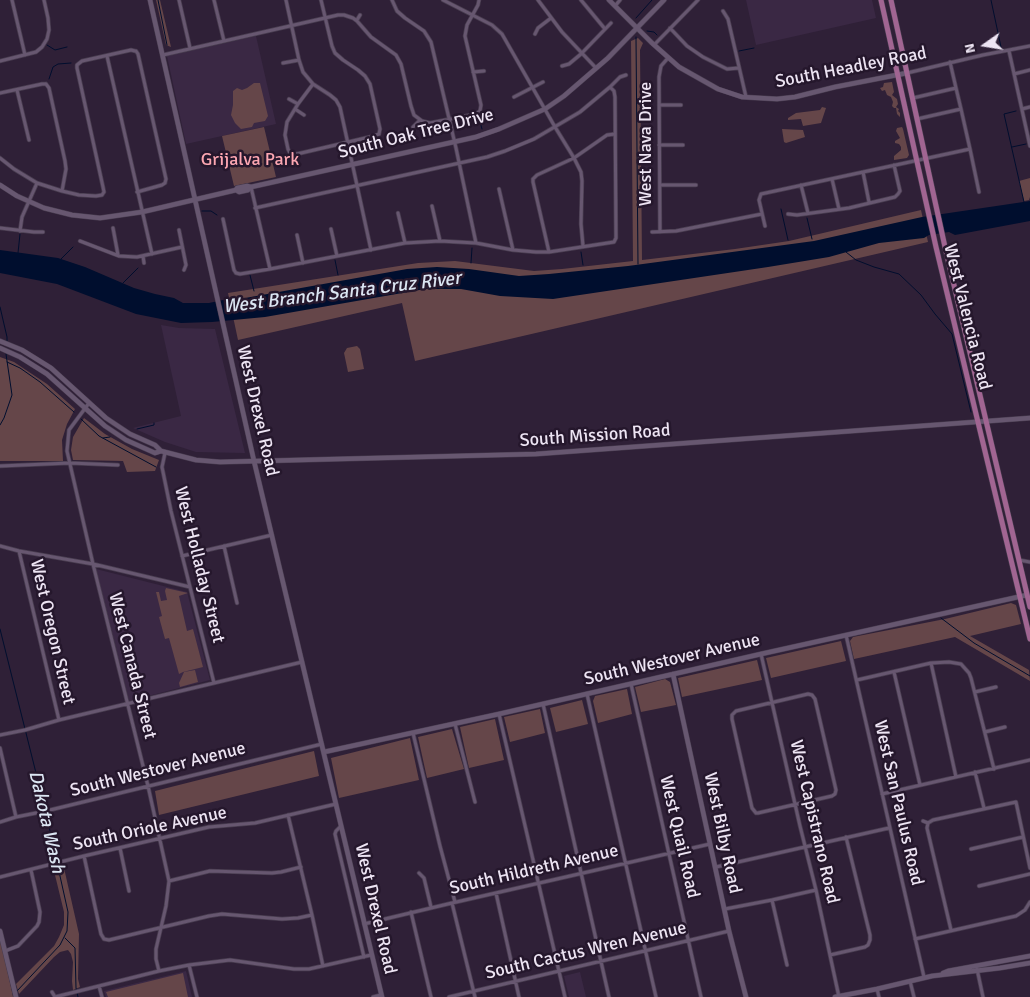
<!DOCTYPE html>
<html>
<head>
<meta charset="utf-8">
<style>
	body { margin:0 }
	#map { position:relative; width:1030px; height:997px; overflow:hidden; background:#2f2037; font-family:Signika,sans-serif }
	canvas { display:block }
	.north { position:absolute; left:960px; top:20px; width:50px; height:50px; -webkit-text-stroke:4px #25172c; paint-order:stroke; rotate:257deg; font-size:14px; font-weight:700; line-height:20px; text-align:center; color:#ede4f3 }
	.north::after { content:''; display:block; margin:auto; width:18px; height:22px; background:#ede4f3; clip-path:polygon(50% 0,100% 100%,50% 72%,0 100%) }
</style>
</head>
<body>
<div id="map">
<canvas width="1030" height="997"></canvas>
<div class="north">N</div>
</div>
<script>
const g = document.querySelector('canvas').getContext('2d');
g.lineJoin = 'round';
function fillPath(path, color) { g.fillStyle = color; g.fill(path, 'evenodd'); }
const poly = rows => new Path2D(rows.map(r => 'M' + r).join(''));
function trace(path, color, width, dash) { g.strokeStyle = color; g.lineWidth = width; g.lineCap = dash ? 'butt' : 'round'; g.setLineDash(dash || []); g.stroke(path); }
function label(font, color, halo, rows, align = 'center') {
  g.font = font + ' Signika,sans-serif'; g.lineWidth = 5; g.setLineDash([]); g.textBaseline = 'middle'; g.strokeStyle = halo; g.fillStyle = color; for (const [text, x, y, turn = 0] of rows) {
    g.save(); g.translate(x, y); g.rotate((+turn || 0) * Math.PI / 180); g.textAlign = isNaN(turn) ? turn : align; if (halo) g.strokeText(text, 0, 0); g.fillText(text, 0, 0); g.restore();
  }
}
const built = poly([
	[746,0,872,0,876,18,756,45],
	[256,36,276,124,186,144,167,56],
	[161,325,179,328,215,329,245,453,196,452,165,442,133,428,181,416],
	[96,569,187,592,210,680,129,701],
	[186,971,192,997,106,997,104,991],
	[580,972,586,997,569,997,564,976]
]);
const green = poly([
	[156,0,160,0,171,47,166,45],
	[638,38,643,43,640,50,642,260,735,249,789,241,921,210,928,242,415,361,402,303,238,340,228,293,418,263,455,261,534,271,562,269,633,261,631,41],
	[892,82,894,92,892,95,897,99,898,104,896,107,899,109,898,111,900,113,900,117,897,114,896,108,894,108,892,106,893,102,891,97,887,95,885,90,882,91,880,88,883,87,884,83],
	[254,83,260,83,268,116,265,121,254,123,252,127,241,129,235,123,231,115,233,105,233,91,237,88,242,90,247,88],
	[822,107,826,108,821,123,803,126,801,119,788,120,788,118,796,113,820,110],
	[264,127,276,177,234,186,222,136],
	[902,127,903,129,909,155,907,158,894,160,894,156,901,150,901,147,899,144,895,143,895,141,900,138,896,131,897,128],
	[782,129,803,130,805,137,786,143,784,142],
	[1030,178,1030,197,1029,200,1024,201,1019,181],
	[357,346,360,349,364,369,348,372,344,353,347,348],
	[0,357,14,362,47,384,75,409,67,424,62,440,63,461,0,461],
	[84,418,105,434,132,449,159,460,155,471,127,472,123,461,73,460,71,450,73,437],
	[166,588,188,593,179,596,187,631,193,629,203,667,183,672,179,674,169,638,165,639,159,617,162,616,156,592,159,592,161,601,167,600,165,591],
	[1011,603,1016,605,1021,624,970,636,1029,670,1030,681,955,637,854,659,850,641,853,637,945,619],
	[841,641,846,661,771,678,766,658],
	[757,660,762,680,682,697,678,678],
	[195,670,198,682,180,687,179,683,184,672],
	[665,679,670,682,676,705,641,712,635,687],
	[627,689,632,714,598,723,593,701,595,696],
	[582,700,588,724,556,732,550,708],
	[540,709,545,733,510,742,504,717],
	[495,719,504,760,469,768,460,727],
	[452,729,464,769,427,778,418,737],
	[410,738,419,780,339,798,331,758],
	[314,751,319,776,159,815,155,791],
	[64,868,79,934,78,979,80,987,73,990,72,981,73,962,71,954,68,950,60,952,54,957,19,994,16,984,54,946,59,937,64,925,64,912,54,871],
	[0,939,11,987,13,997,0,997],
	[183,973,188,997,108,997,106,992]
]);
const water = poly([
	[1030,201,1030,221,955,235,949,232,929,235,924,238,879,243,829,257,768,267,553,299,500,296,461,289,425,289,265,317,212,322,181,323,136,314,57,284,0,273,0,250,58,258,85,267,134,288,155,294,174,298,183,303,209,303,223,300,226,301,234,300,407,269,437,267,469,269,519,276,549,274,628,266,814,241,922,217]
]);
const stream = poly([
	[158,0,167,45],
	[991,0,1001,47],
	[636,18,652,0],
	[647,31,654,32,657,35],
	[636,37,638,264],
	[47,45,55,50,67,47],
	[739,51,754,48],
	[49,79,53,67,58,64,71,63],
	[1016,111,1004,114,1024,202],
	[479,118,482,129],
	[1012,147,1026,144],
	[781,209,788,240],
	[202,211,211,211,217,215],
	[807,218,812,239],
	[581,252,583,265],
	[846,252,856,260,874,267,899,274,921,295,935,314,952,334,971,412],
	[18,253,20,234],
	[61,259,73,247],
	[335,260,338,275],
	[471,263,472,248],
	[250,275,254,291],
	[123,283,138,268],
	[0,307,7,337,7,342],
	[7,362,20,368,40,382,74,412],
	[81,419,99,436,156,467],
	[0,425,4,418,12,395,6,354],
	[137,429,154,425,154,423],
	[103,438,110,437],
	[941,618,974,643,1030,676],
	[0,629,45,809],
	[65,938,75,948,76,988,78,997],
	[15,991,17,991,60,945,67,931,68,912,46,813]
]);
const minor = poly([
	[12,0,25,55],
	[179,0,190,48],
	[214,0,224,41],
	[286,0,299,60,303,72,313,84,330,95,336,100,340,107,371,250],
	[321,0,332,46,335,53,343,60,358,70,365,76,370,84,380,129,379,134],
	[392,0,397,11,405,18,424,31,431,42,456,148,476,243],
	[443,0,492,25,502,34,555,127,574,158,581,172,582,181,581,224,583,246],
	[479,0,478,5,467,25,465,36,481,105,480,111],
	[538,0,562,32,596,68],
	[581,0,605,29],
	[615,6,620,0],
	[723,11,728,19,746,97],
	[357,20,360,15],
	[670,28,687,46,703,57,727,69,739,68],
	[535,34,538,28,551,18],
	[654,45,698,0],
	[136,51,138,54,166,179,165,183],
	[1009,51,1030,146],
	[163,55,338,15,344,15,353,18,357,21,371,37,396,55,401,64,411,106,414,115,422,121,430,123,476,114,480,111],
	[107,56,152,254],
	[0,61,36,52,42,47,47,39,49,30,48,18,44,0],
	[283,63,299,60],
	[562,66,569,64,581,54,611,23],
	[473,72,484,71],
	[907,73,983,55,1030,46],
	[1014,74,1030,70],
	[46,84,49,88,65,161,66,169,62,191],
	[313,84,298,104,287,122,285,135,288,149,290,153,297,154,374,136,379,134],
	[17,90,29,140],
	[0,93,42,84,46,84],
	[514,97,543,82],
	[913,98,956,88,950,62],
	[289,99,298,104],
	[659,105,681,105],
	[295,109,304,115],
	[1022,109,1030,107],
	[917,119,961,109,956,88],
	[413,127,420,120],
	[659,145,683,145],
	[970,149,979,192],
	[0,158,14,169,37,183,62,191,79,195,96,196,102,195,104,192,103,187,77,68,77,65,82,61,131,50,135,51],
	[863,172,869,202],
	[533,179,537,175,574,158,607,135,615,134],
	[533,179,533,182,549,252],
	[832,179,839,209],
	[660,185,696,185],
	[801,185,808,213],
	[251,187,270,269],
	[499,189,513,250],
	[137,192,162,185,165,183],
	[432,206,440,241],
	[255,208,487,157,505,151,534,139,580,112,610,87,620,77,626,75],
	[398,213,405,243],
	[788,214,797,215,849,208,895,197,898,194,900,191,894,165],
	[223,219,234,270,236,273],
	[765,226,759,200,761,194,970,149,961,109],
	[0,228,34,232,43,232],
	[113,228,118,255],
	[331,229,337,256],
	[179,230,186,265,184,270],
	[20,231,22,217,37,183],
	[652,232,676,231,762,214],
	[660,232,659,77,661,66,668,58],
	[297,235,303,263],
	[80,241,119,256,137,257,182,247],
	[143,256,144,263],
	[236,273,240,274,270,269,405,243,440,241,476,243,513,250,536,252,549,252,614,242,616,238,615,97,614,91,610,87],
	[89,403,69,430,67,451,93,564,148,786,169,881,166,906,156,949,156,959,159,971],
	[165,453,162,467,171,511,214,683],
	[0,466,70,463,118,465],
	[0,546,19,551,93,564,190,587],
	[224,546,237,603],
	[19,551,59,720],
	[182,556,272,535],
	[1019,560,1030,562],
	[846,635,924,977],
	[761,654,800,826,816,890,839,997],
	[931,663,956,777],
	[894,672,920,785],
	[857,680,931,663,949,662,961,664,969,673,971,678,994,769],
	[631,684,701,997],
	[975,692,996,687],
	[587,694,656,997],
	[808,694,812,695,815,699,836,790,835,794,832,796,758,813,756,813,752,808,732,719,732,715,736,711,808,694],
	[543,704,609,997],
	[499,714,565,997],
	[455,724,475,802],
	[985,732,1005,727],
	[413,733,440,846,455,902],
	[0,735,25,730,59,720,302,662],
	[0,748,16,817],
	[975,772,984,808],
	[882,794,1030,760],
	[288,815,312,915,323,966],
	[923,821,928,823],
	[0,822,16,817,46,811,322,744],
	[928,823,933,820,1016,802,1030,868],
	[928,823,927,828,951,930],
	[341,826,336,831,335,834,364,957],
	[120,848,129,891],
	[971,849,1023,837],
	[84,856,101,934,104,939],
	[716,867,889,828],
	[419,873,424,878,431,907],
	[0,877,84,856,209,827,255,823,336,804],
	[169,881,210,871,272,873,281,872,301,867],
	[979,886,1030,874],
	[496,893,519,997],
	[772,900,787,965],
	[452,903,475,997],
	[725,909,772,900,816,890],
	[411,912,431,997],
	[364,924,452,903,710,844],
	[104,939,109,940,209,916,222,914,282,919,298,918,312,915],
	[915,939,1016,916,1025,910,1030,902],
	[5,951,18,946,37,926,39,922,40,912,31,870],
	[830,955,865,947,868,945,870,940,870,935,846,837],
	[189,965,197,997],
	[977,969,983,997],
	[910,981,914,997],
	[99,986,102,997],
	[877,989,879,997],
	[52,992,55,997],
	[55,997,159,971,189,965,230,960,294,969,309,969,371,955],
	[373,997,381,995],
	[449,997,729,931]
]);
const tertiary = poly([
	[150,0,254,461,382,997],
	[609,0,652,43,679,67,718,89,742,97,777,99,795,97,835,87,907,73],
	[0,185,17,196,44,208,72,215,100,218,142,212,236,190,237,188,247,186,251,187,248,190,239,192,236,190],
	[251,187,476,137,499,129,545,109,564,96,608,58,664,0],
	[673,674,729,931,746,997],
	[324,752,499,714,761,654,1027,595],
	[0,931,16,997]
]);
const secondary = poly([
	[0,341,22,350,51,368,106,418,130,434,155,445,161,451],
	[0,348,20,357,47,374,105,426,126,440,155,453,161,451,196,460,220,462,536,454,1030,418],
	[943,973,948,971,1030,956],
	[835,997,877,989,932,976,1000,968,1030,963]
]);
const primary = poly([
	[881,0,936,247,1030,639],
	[891,0,945,247,1030,607]
]);
const streetNames = [
	["South Headley Road",851,68,-11],
	["South Oak Tree Drive",416,134,-14],
	["West Nava Drive",646,144,-90],
	["West Valencia Road",967,317,76],
	["West Drexel Road",257,411,77],
	["South Mission Road",595,436,-4],
	["West Holladay Street",199,565,76],
	["West Oregon Street",52,632,77],
	["South Westover Avenue",672,660,-13],
	["West Canada Street",132,666,76],
	["South Westover Avenue",158,770,-14],
	["West San Paulus Road",898,803,77],
	["West Capistrano Road",814,822,77],
	["South Oriole Avenue",150,829,-12],
	["West Bilby Road",722,833,78],
	["West Quail Road",679,837,77],
	["South Hildreth Avenue",534,870,-13],
	["West Drexel Road",375,909,77],
	["South Cactus Wren Avenue",586,951,-13]
];
const parkNames = [
	["Grijalva Park",250,160]
];
const waterNames = [
	["West Branch Santa Cruz River",342,293,-7],
	["Dakota Wash",46,822,77]
];
fillPath(built, '#3a2844');
fillPath(green, '#654649');
fillPath(water, '#000e2e');
trace(stream, '#000e2e', 1);
trace(minor, '#4a3e51', 4.5);
trace(tertiary, '#4a3e51', 5.5);
trace(secondary, '#4a3e51', 5.5);
trace(primary, '#4a3e51', 6);
trace(minor, '#675770', 3);
trace(tertiary, '#675770', 4.5);
trace(secondary, '#675770', 4.5);
trace(primary, '#a16592', 5);
label('18px', '#ede4f3', '#25172c', streetNames);
label('18px', '#fda7b2', '#25172c', parkNames);
label('italic 19px', '#dbe5f2', '#25172c', waterNames);
</script>
</body>
</html>
